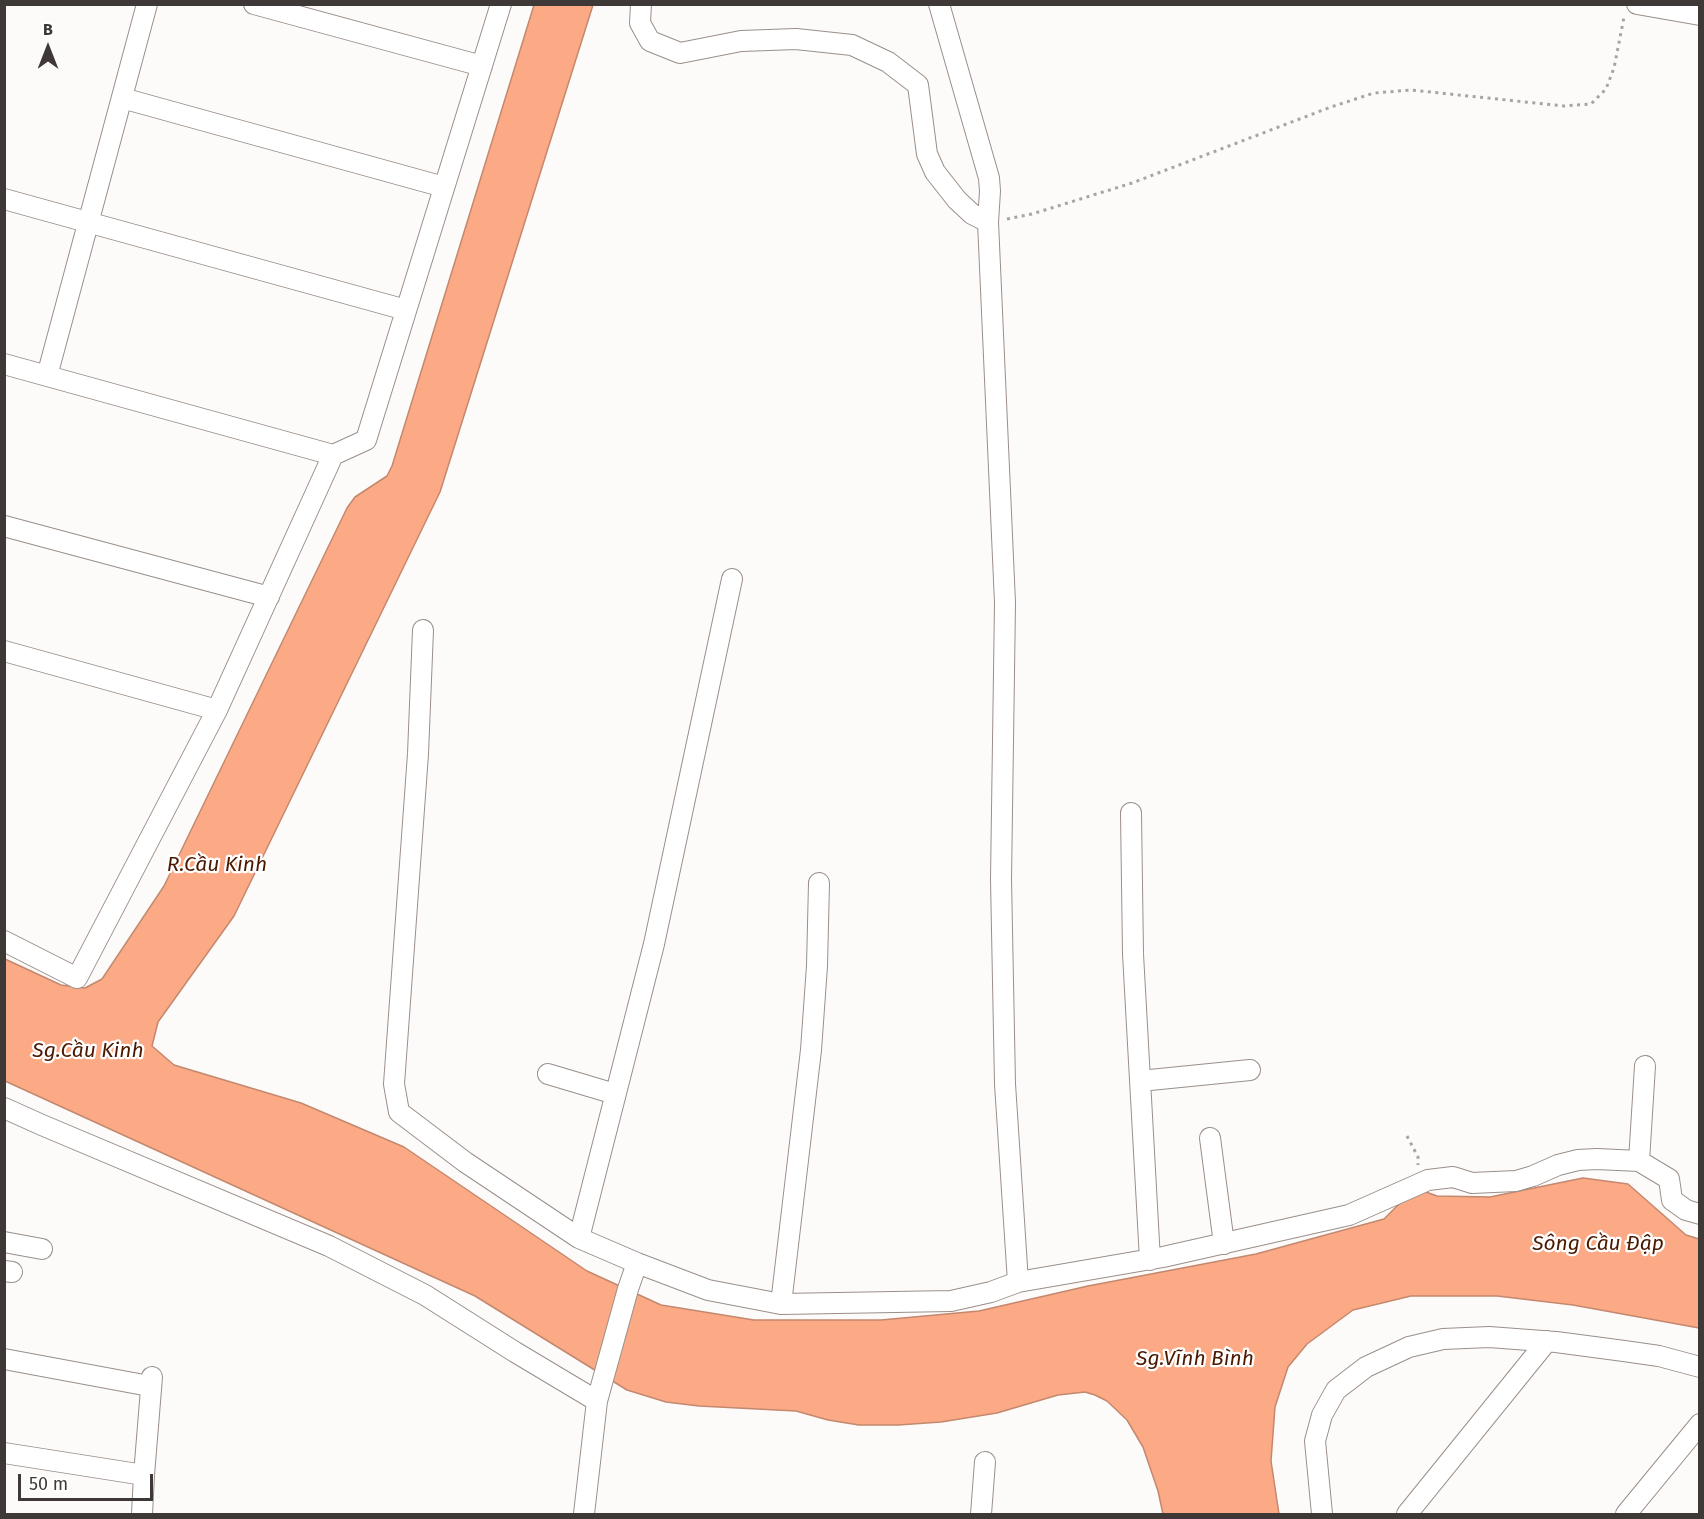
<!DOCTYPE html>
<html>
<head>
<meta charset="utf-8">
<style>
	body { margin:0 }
	#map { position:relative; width:1704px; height:1519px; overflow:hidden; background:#fdfbfa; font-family:"Fira Sans",sans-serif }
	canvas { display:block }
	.frame { position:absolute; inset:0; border:6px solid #3e3937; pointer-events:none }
	.north { position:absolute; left:18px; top:18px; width:60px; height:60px; -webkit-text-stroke:4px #fff; paint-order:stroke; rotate:0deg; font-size:16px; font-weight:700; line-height:24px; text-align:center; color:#3e3937 }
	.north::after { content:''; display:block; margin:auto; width:21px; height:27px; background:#3e3937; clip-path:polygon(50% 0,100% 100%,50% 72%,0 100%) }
	.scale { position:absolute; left:18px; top:1474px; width:135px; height:27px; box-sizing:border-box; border:3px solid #3e3937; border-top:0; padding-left:8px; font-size:18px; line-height:21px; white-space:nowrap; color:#3e3937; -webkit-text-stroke:4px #fff; paint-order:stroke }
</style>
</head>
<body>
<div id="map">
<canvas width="1704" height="1519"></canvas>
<div class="frame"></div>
<div class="north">B</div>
<div class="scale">50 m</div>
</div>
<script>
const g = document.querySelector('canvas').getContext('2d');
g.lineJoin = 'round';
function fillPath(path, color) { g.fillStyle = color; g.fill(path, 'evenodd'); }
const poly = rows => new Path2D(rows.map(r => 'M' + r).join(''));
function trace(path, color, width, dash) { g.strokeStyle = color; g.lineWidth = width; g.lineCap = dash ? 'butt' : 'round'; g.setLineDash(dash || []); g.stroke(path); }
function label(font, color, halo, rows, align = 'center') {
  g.font = font + ' "Fira Sans",sans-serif'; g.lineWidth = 4.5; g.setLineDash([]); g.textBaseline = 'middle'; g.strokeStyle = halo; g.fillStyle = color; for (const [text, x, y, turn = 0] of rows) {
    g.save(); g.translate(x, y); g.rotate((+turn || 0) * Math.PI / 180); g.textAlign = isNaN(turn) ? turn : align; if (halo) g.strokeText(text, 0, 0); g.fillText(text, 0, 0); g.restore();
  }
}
const water = poly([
	[534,5,593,5,440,492,234,916,158,1022,152,1046,174,1065,301,1103,404,1147,587,1271,661,1305,754,1320,881,1320,979,1311,1088,1286,1256,1254,1384,1219,1402,1201,1426,1192,1437,1196,1490,1197,1583,1178,1628,1184,1686,1235,1699,1239,1699,1328,1573,1305,1497,1296,1411,1296,1353,1310,1307,1344,1288,1367,1275,1407,1271,1461,1279,1514,1163,1514,1158,1491,1143,1447,1127,1420,1107,1401,1095,1395,1085,1392,1058,1395,997,1413,941,1422,898,1425,859,1425,828,1420,796,1411,699,1406,666,1402,627,1390,475,1296,5,1081,5,959,61,985,85,988,102,979,164,886,347,508,355,497,387,476,392,466,534,5]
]);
const path = poly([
	[1007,219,1032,214,1132,183,1331,107,1374,93,1411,90,1564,106,1591,104,1606,89,1614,68,1624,17],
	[1407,1136,1418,1157,1418,1165]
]);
const minor = poly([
	[254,4,482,66],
	[641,4,640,23,650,41,680,53,741,41,796,39,852,45,888,62,918,85,927,154,935,172,957,200,972,214,988,222],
	[939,4,989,178,990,191,988,222,1005,603,1001,879,1005,1084,1018,1282],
	[1637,4,1700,15],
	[122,98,444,187],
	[4,199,406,310],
	[4,364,333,455],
	[47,376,147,4],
	[4,526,269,597],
	[423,630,418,754,394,1084,399,1112,465,1162,579,1238,637,1263],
	[4,651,217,710],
	[1131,813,1133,954,1150,1260],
	[4,941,77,978,217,710,333,455,366,440,501,4],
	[548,1074,615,1094],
	[1140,1081,1250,1070],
	[4,1108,42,1125,329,1246,425,1295,515,1352,597,1401],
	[1210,1138,1224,1244],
	[1639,1161,1645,1066],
	[579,1238,654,944,732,579],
	[4,1242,42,1249],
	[4,1271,12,1272],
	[781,1304,811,1050,817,966,819,883],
	[4,1359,144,1385],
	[4,1453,144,1475,142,1514],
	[144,1475,152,1377],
	[584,1514,597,1401,628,1289,637,1263,708,1290,781,1304,951,1301,991,1292,1018,1282,1163,1257,1349,1215,1428,1180,1453,1177,1472,1183,1516,1181,1533,1176,1558,1165,1578,1160,1597,1159,1639,1161,1669,1179,1672,1200,1686,1210,1700,1214],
	[981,1514,985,1462],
	[1322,1514,1315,1441,1322,1415,1336,1390,1366,1367,1409,1347,1443,1339,1489,1337,1556,1342,1624,1351,1659,1356,1700,1367],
	[1407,1514,1547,1341],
	[1626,1514,1700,1424]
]);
const waterNames = [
	["R.Cầu Kinh",217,865],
	["Sg.Cầu Kinh",88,1051],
	["Sông Cầu Đập",1598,1244],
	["Sg.Vĩnh Bình",1195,1359]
];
fillPath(water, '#fcaa86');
trace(water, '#c3886e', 1.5);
trace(minor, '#9a8f8a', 22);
trace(path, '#a8a4a3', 3, [3, 4.5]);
trace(minor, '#fff', 20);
label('italic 21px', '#4a1900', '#fff', waterNames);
</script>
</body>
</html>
